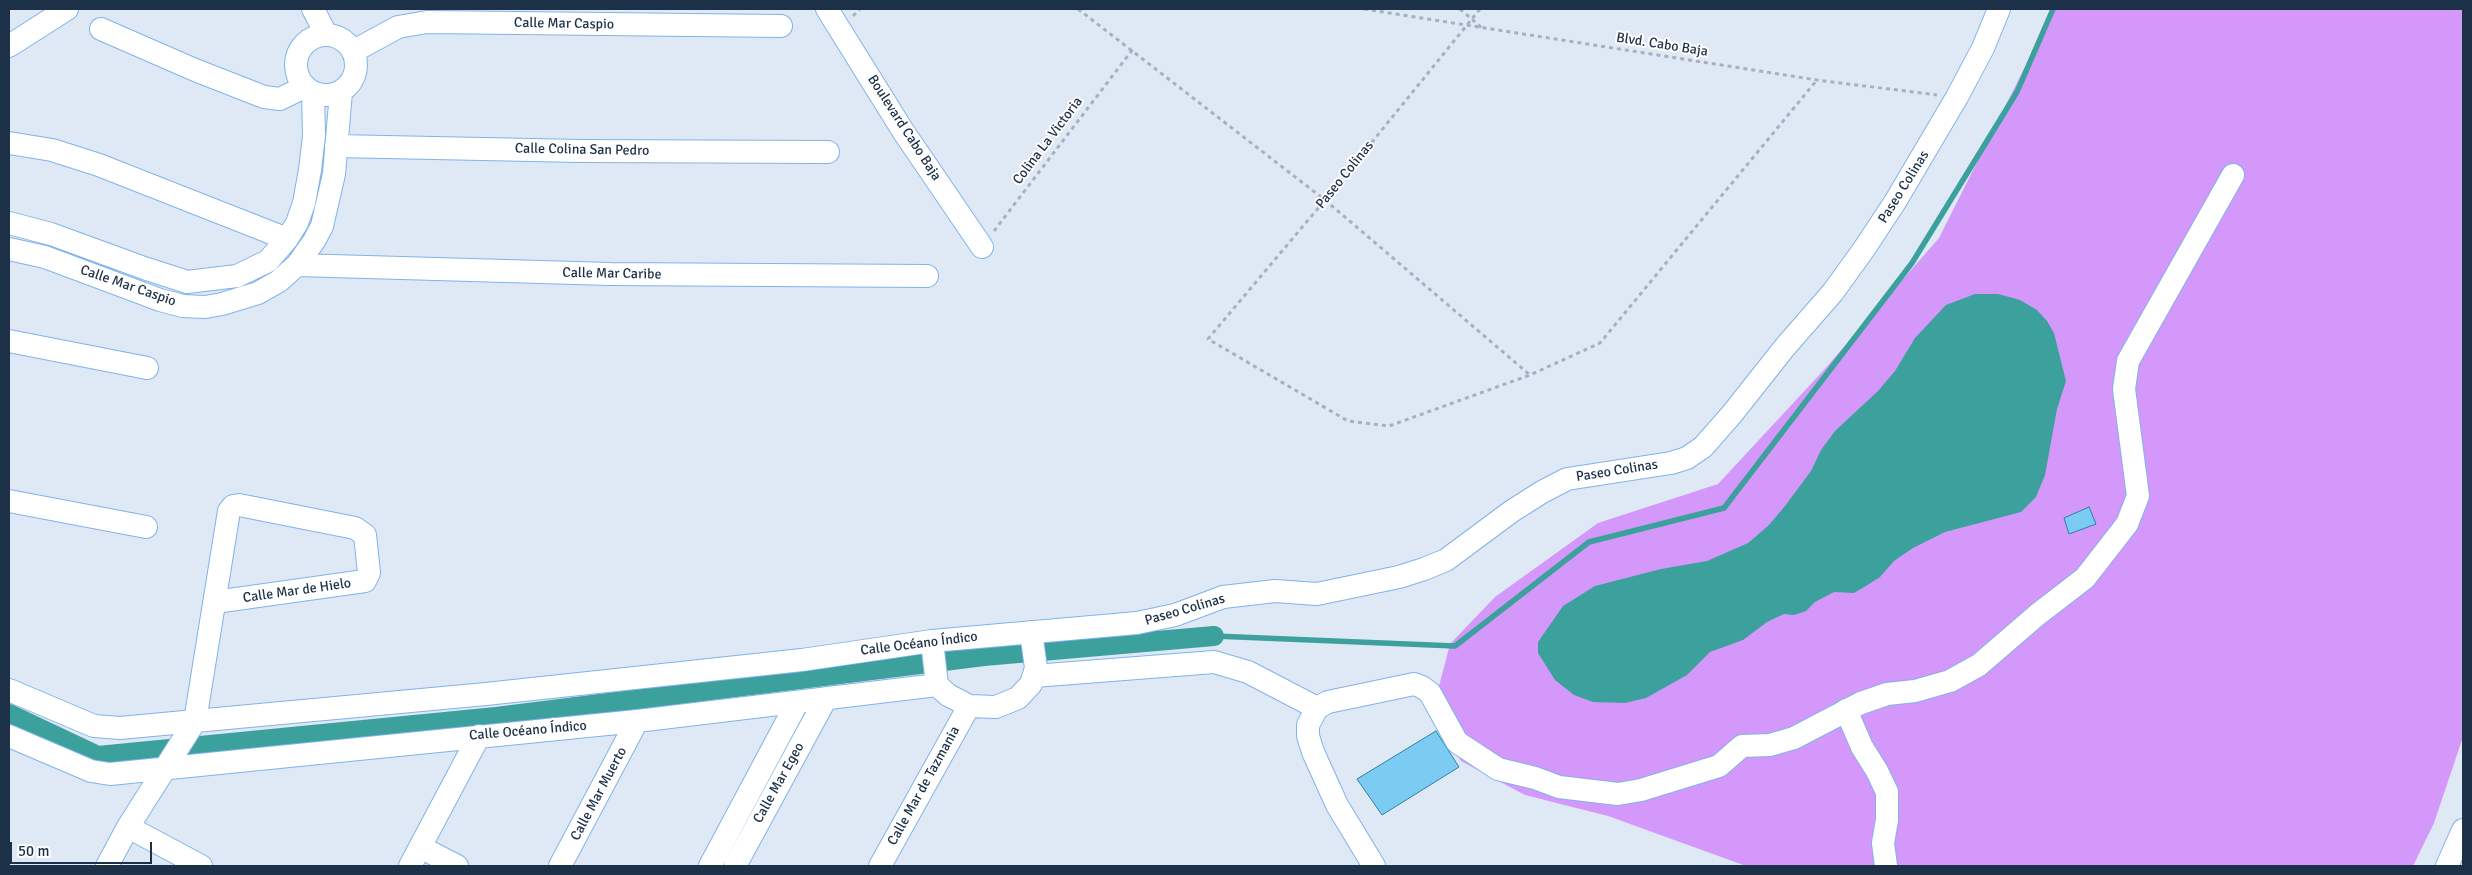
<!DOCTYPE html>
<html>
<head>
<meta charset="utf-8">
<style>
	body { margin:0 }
	#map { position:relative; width:2472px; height:875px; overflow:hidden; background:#dfe9f5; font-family:Signika,sans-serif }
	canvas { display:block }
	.frame { position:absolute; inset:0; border:10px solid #1c3147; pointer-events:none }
	.scale { position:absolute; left:10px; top:842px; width:142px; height:22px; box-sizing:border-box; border:2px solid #1c3147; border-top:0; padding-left:6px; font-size:15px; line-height:18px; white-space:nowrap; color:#1c3147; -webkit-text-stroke:4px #fff; paint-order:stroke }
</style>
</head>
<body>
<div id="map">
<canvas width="2472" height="875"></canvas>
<div class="frame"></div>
<div class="scale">50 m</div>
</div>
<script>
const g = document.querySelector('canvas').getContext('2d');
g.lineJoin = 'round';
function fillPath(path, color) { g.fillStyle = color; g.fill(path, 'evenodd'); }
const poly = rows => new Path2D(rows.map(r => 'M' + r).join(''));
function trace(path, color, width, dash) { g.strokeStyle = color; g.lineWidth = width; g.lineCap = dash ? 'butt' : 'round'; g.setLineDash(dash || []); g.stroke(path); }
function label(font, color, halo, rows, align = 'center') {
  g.font = font + ' Signika,sans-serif'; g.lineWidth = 4; g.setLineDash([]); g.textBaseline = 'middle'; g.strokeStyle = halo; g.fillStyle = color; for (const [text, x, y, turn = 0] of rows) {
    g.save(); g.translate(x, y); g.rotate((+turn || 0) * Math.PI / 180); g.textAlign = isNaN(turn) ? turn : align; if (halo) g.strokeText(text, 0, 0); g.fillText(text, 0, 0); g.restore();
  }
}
const green = poly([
	[2054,9,2463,9,2463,737,2434,823,2413,866,1746,866,1608,816,1525,795,1461,761,1435,718,1438,690,1450,644,1495,597,1598,523,1718,484,1822,372,1939,238]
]);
const water = poly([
	[1975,294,1998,294,2020,300,2037,310,2047,321,2054,333,2066,381,2057,409,2045,475,2036,497,2021,512,1945,532,1913,548,1894,561,1880,577,1866,586,1854,593,1834,592,1815,602,1806,611,1794,615,1784,614,1767,622,1743,640,1710,652,1687,675,1646,698,1625,703,1593,702,1574,695,1555,680,1538,653,1538,642,1563,606,1595,586,1661,569,1707,561,1748,543,1769,525,1785,506,1811,471,1821,450,1835,431,1878,391,1895,371,1915,338,1946,305]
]);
const stream = poly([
	[1214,636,1455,646,1589,542,1724,508,1912,263,2017,92,2053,9]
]);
const canal = poly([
	[9,714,98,756,496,717,984,656,1214,636]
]);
const building = poly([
	[2089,507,2096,524,2069,534,2064,518,2089,507],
	[1436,731,1459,767,1382,815,1357,779,1436,731]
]);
const path = poly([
	[1078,9,1325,200,1530,375],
	[1364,9,1817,80,1937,95],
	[1460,9,1482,28],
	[1480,9,1325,200,1208,339,1348,421,1389,426,1530,375,1600,343,1817,80],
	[853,16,860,9],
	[994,231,1133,49]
]);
const street = poly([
	[313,9,326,34],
	[827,9,903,131,982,247],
	[101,29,195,70,264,97,280,99,304,87],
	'296 65a30 30 0 1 1 60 0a30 30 0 1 1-60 0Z',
	[9,46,67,9],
	[354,51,398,27,427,22,781,26],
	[9,143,52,150,99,165,287,239],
	[336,146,580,151,828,152],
	[9,223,51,234,144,268,187,282,237,276,268,261,287,239,297,223,304,203,310,170,314,136,313,93],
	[9,249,45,257,160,300,183,306,205,307,222,304,258,293,279,281,297,265,314,241,322,226,334,174,341,92],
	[297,265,610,274,927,276],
	[9,341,147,368],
	[9,501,146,527],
	[932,641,937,685],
	[1034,676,1214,662,1248,672,1317,708],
	[9,690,94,726,120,728,486,694,802,660,932,641,1137,623,1175,615,1223,597,1275,591,1317,594,1399,577,1424,569,1446,560,1512,511,1542,492,1567,479,1671,463,1687,458,1703,447,1732,414,1785,347,1833,292,1864,249,1895,202,1957,97,1983,48,1999,9],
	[1846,710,1862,747,1877,771,1887,792,1887,820,1883,843,1886,866],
	[9,736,91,771,110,774,637,721,937,685,948,695,969,706,996,707,1018,698,1031,684,1036,668,1031,632],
	[128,827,201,866],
	[420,847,457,866],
	[107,866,128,827,195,721,229,511,233,506,239,505,355,528,365,535,369,573,365,581,215,602],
	[410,866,479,736],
	[560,866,637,721],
	[710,866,797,703],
	[735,866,825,700],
	[880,866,969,706],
	[1374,866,1337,805,1313,752,1308,736,1308,725,1317,708,1328,702,1414,684,1422,687,1430,693,1457,742,1498,769,1535,778,1559,787,1618,794,1641,790,1719,766,1742,746,1770,745,1794,738,1861,703,1887,694,1915,691,1950,681,1979,665,2037,615,2085,578,2127,524,2138,496,2124,389,2128,361,2233,175],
	[2447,866,2463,830]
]);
const streetNames = [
	["Calle Mar Caspio",564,24,1],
	["Blvd. Cabo Baja",1662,45,9],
	["Boulevard Cabo Baja",904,128,57],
	["Colina La Victoria",1048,141,-53],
	["Calle Colina San Pedro",582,150,1],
	["Paseo Colinas",1345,175,-51],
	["Paseo Colinas",1904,187,-58],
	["Calle Mar Caribe",612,274,1],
	["Calle Mar Caspio",128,286,19],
	["Paseo Colinas",1617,471,-9],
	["Calle Mar de Hielo",297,591,-8],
	["Paseo Colinas",1185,610,-16],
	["Calle Océano Índico",919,644,-7],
	["Calle Océano Índico",528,731,-5],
	["Calle Mar Egeo",779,783,-61],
	["Calle Mar de Tazmania",924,786,-61],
	["Calle Mar Muerto",599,794,-62]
];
fillPath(green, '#d398f9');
fillPath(water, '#3ca19d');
trace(stream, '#3ca19d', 5.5);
trace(canal, '#3ca19d', 20);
fillPath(building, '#7bcbf2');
trace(building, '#2d80a5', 1);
trace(street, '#80b3ea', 24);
trace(path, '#a3b1c0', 3, [4, 4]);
trace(street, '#fff', 22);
label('14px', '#1c3147', '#fff', streetNames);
</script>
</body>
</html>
